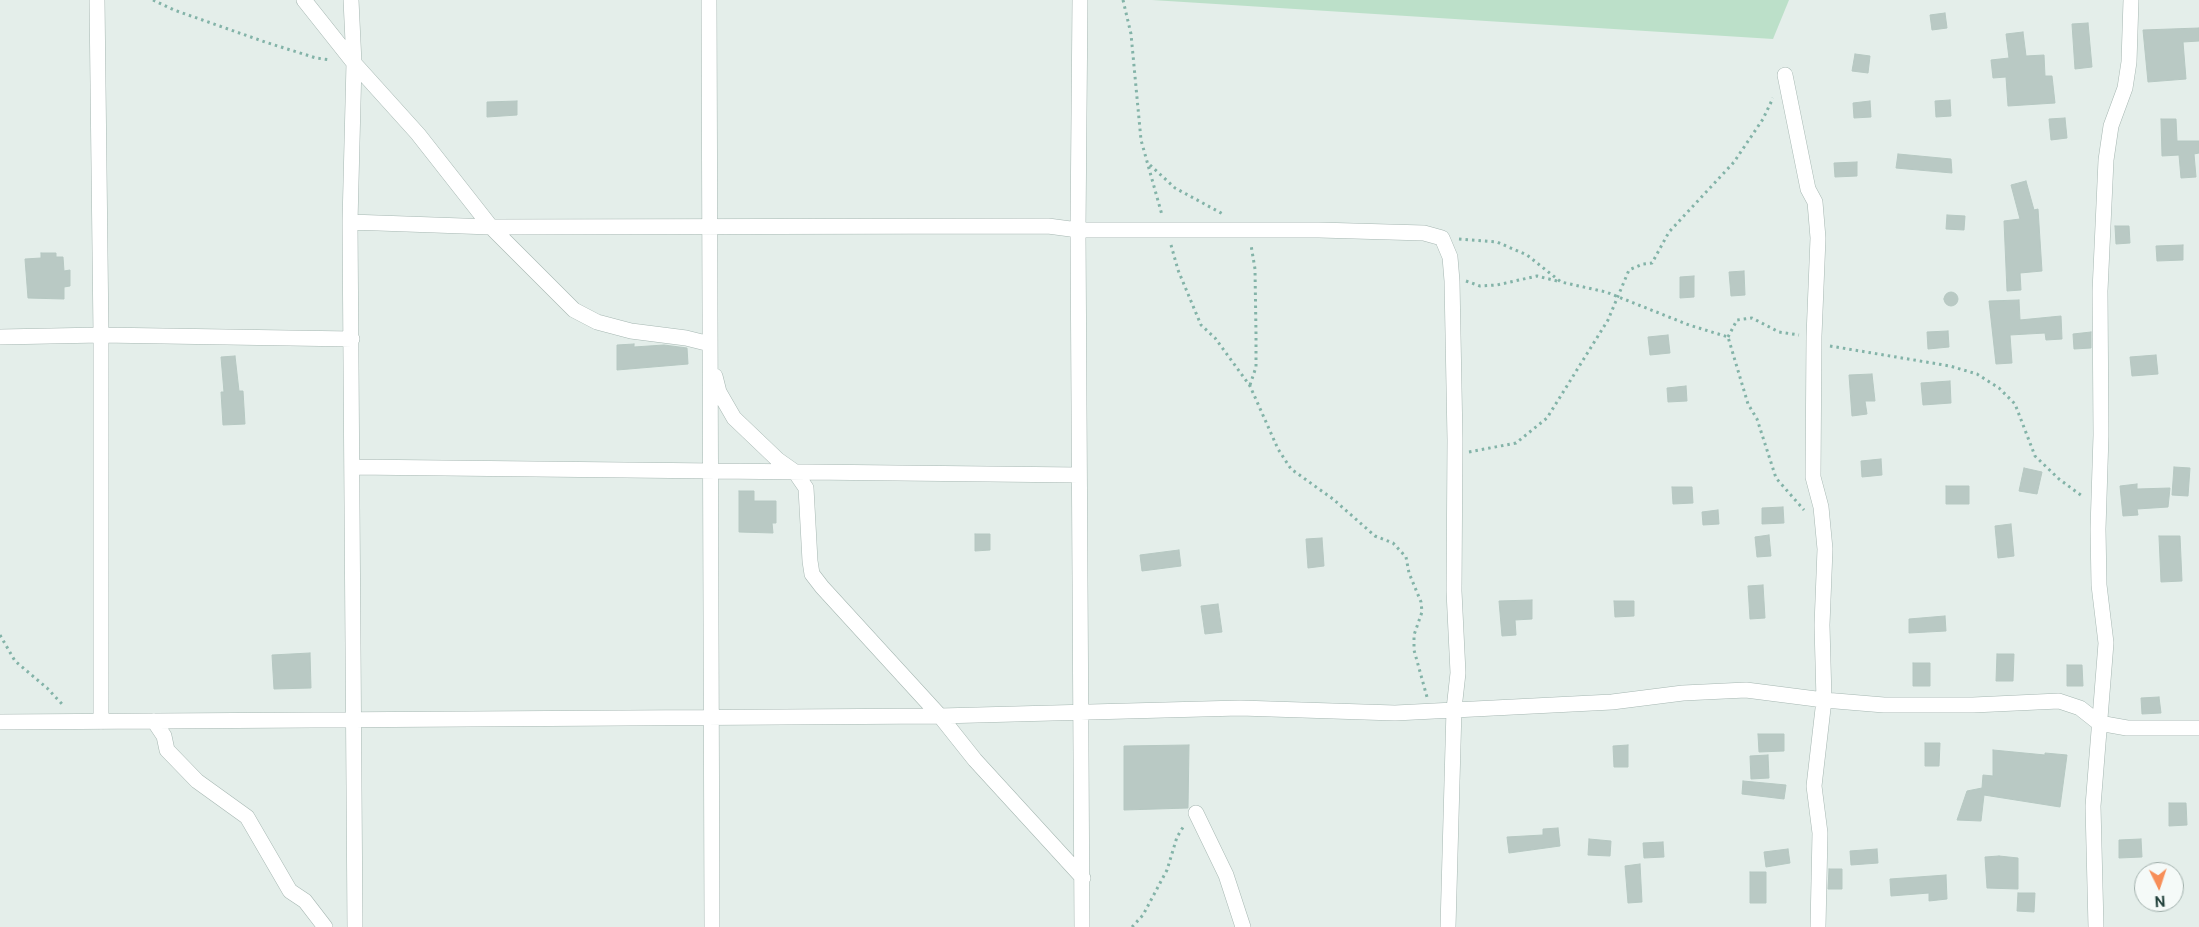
<!DOCTYPE html>
<html>
<head>
<meta charset="utf-8">
<style>
	body { margin:0 }
	#map { position:relative; width:2199px; height:927px; overflow:hidden; background:#e4eeea; font-family:"Public Sans",sans-serif }
	canvas { display:block }
	.north { position:absolute; left:2134px; top:862px; width:50px; height:50px; box-sizing:border-box; background:#f5faf8; border:1px solid #a1b0ac; border-radius:50%; rotate:176deg; font-size:14px; font-weight:700; line-height:20px; text-align:center; color:#22413b }
	.north::after { content:''; display:block; margin:auto; width:18px; height:22px; background:#f78e58; clip-path:polygon(50% 0,100% 100%,50% 72%,0 100%) }
</style>
</head>
<body>
<div id="map">
<canvas width="2199" height="927"></canvas>
<div class="north">N</div>
</div>
<script>
const g = document.querySelector('canvas').getContext('2d');
g.lineJoin = 'round';
function fillPath(path, color) { g.fillStyle = color; g.fill(path, 'evenodd'); }
const poly = rows => new Path2D(rows.map(r => 'M' + r).join(''));
function trace(path, color, width, dash) { g.strokeStyle = color; g.lineWidth = width; g.lineCap = dash ? 'butt' : 'round'; g.setLineDash(dash || []); g.stroke(path); }
const green = poly([
	[1152,0,1789,0,1773,39]
]);
const building = poly([
	[1945,13,1947,28,1932,30,1930,15,1945,13],
	[2088,23,2092,67,2075,69,2072,24,2088,23],
	[2199,28,2199,41,2183,42,2186,79,2148,82,2143,30,2199,28],
	[2023,32,2026,56,2044,55,2045,76,2052,76,2055,103,2008,106,2006,77,1993,78,1991,60,2009,58,2006,34,2023,32],
	[1855,54,1870,56,1868,73,1852,71,1855,54],
	[1950,100,1951,116,1936,117,1935,101,1950,100],
	[517,101,517,115,487,117,487,102,517,101],
	[1870,101,1871,117,1854,118,1853,103,1870,101],
	[2065,118,2067,138,2051,140,2049,119,2065,118],
	[2161,119,2176,119,2177,141,2199,141,2199,153,2194,154,2196,177,2181,178,2179,155,2162,156,2161,119],
	[1898,154,1951,159,1952,173,1896,168,1898,154],
	[1857,162,1857,176,1835,177,1834,163,1857,162],
	[2026,181,2034,210,2038,209,2042,271,2020,273,2021,290,2007,291,2004,221,2020,219,2011,185,2026,181],
	[1947,215,1965,216,1964,230,1946,229,1947,215],
	[2115,226,2129,226,2130,243,2116,244,2115,226],
	[2183,245,2183,260,2157,261,2156,246,2183,245],
	[41,253,56,253,56,257,63,257,64,271,70,270,70,286,64,287,64,299,28,298,25,259,41,258,41,253],
	[1744,271,1745,295,1731,296,1729,272,1744,271],
	[1694,276,1694,297,1680,298,1680,277,1694,276],
	'1944 299a7 7 0 1 1 14 0a7 7 0 1 1-14 0Z',
	[2019,300,2020,320,2061,316,2062,339,2046,340,2045,333,2010,335,2012,363,1996,364,1989,301,2019,300],
	[1948,331,1949,347,1928,349,1927,332,1948,331],
	[2091,332,2091,348,2074,349,2073,334,2091,332],
	[1668,335,1670,353,1650,355,1648,337,1668,335],
	[634,344,634,347,664,345,687,348,688,364,617,370,617,345,634,344],
	[2156,355,2158,374,2132,376,2130,357,2156,355],
	[235,356,239,391,243,391,245,424,223,425,221,392,224,392,221,357,235,356],
	[1872,374,1875,401,1865,401,1867,414,1852,416,1849,375,1872,374],
	[1950,381,1951,403,1923,405,1921,383,1950,381],
	[1686,386,1687,401,1668,402,1667,388,1686,386],
	[1881,459,1882,475,1862,477,1861,461,1881,459],
	[2174,467,2190,468,2188,496,2172,495,2174,467],
	[2024,468,2042,472,2037,494,2019,491,2024,468],
	[2137,484,2137,489,2170,488,2168,507,2137,509,2138,515,2123,516,2120,486,2137,484],
	[1946,486,1969,486,1969,504,1946,504,1946,486],
	[1672,487,1692,487,1693,503,1673,504,1672,487],
	[739,491,754,491,754,501,776,501,776,523,772,523,773,533,739,532,739,491],
	[1783,507,1784,523,1762,524,1762,508,1783,507],
	[1718,510,1719,524,1703,525,1702,512,1718,510],
	[2011,524,2014,556,1998,558,1995,526,2011,524],
	[975,534,990,534,990,550,975,551,975,534],
	[1769,535,1771,556,1757,557,1755,537,1769,535],
	[2159,536,2180,536,2182,581,2161,582,2159,536],
	[1322,538,1324,566,1308,568,1306,539,1322,538],
	[1179,550,1181,566,1142,571,1140,555,1179,550],
	[1763,585,1765,618,1750,619,1748,586,1763,585],
	[1532,600,1532,619,1515,620,1516,635,1502,636,1499,601,1532,600],
	[1614,601,1634,601,1634,616,1615,617,1614,601],
	[1218,604,1222,632,1205,634,1201,606,1218,604],
	[1945,616,1946,631,1909,633,1909,619,1945,616],
	[310,653,311,688,274,689,272,655,310,653],
	[1997,654,2014,654,2013,681,1996,681,1997,654],
	[1913,663,1930,663,1930,686,1913,686,1913,663],
	[2067,665,2082,665,2083,686,2067,686,2067,665],
	[2159,697,2161,713,2142,714,2141,698,2159,697],
	[1758,734,1784,734,1784,751,1759,752,1758,734],
	[1925,743,1940,743,1939,766,1925,766,1925,743],
	[1189,745,1188,808,1124,810,1124,746,1189,745],
	[1628,745,1628,767,1614,767,1613,746,1628,745],
	[1993,750,2045,755,2045,753,2067,755,2060,807,1984,795,1981,821,1957,820,1967,791,1982,788,1983,775,1993,776,1993,750],
	[1768,755,1769,778,1751,779,1750,756,1768,755],
	[1743,781,1786,785,1784,799,1742,794,1743,781],
	[2169,803,2186,803,2187,825,2169,826,2169,803],
	[1558,828,1560,846,1509,853,1507,837,1543,835,1543,829,1558,828],
	[1589,839,1611,841,1610,856,1588,855,1589,839],
	[2141,839,2142,857,2119,858,2119,840,2141,839],
	[1663,842,1664,857,1644,858,1643,843,1663,842],
	[1788,849,1790,863,1766,867,1764,852,1788,849],
	[1877,849,1878,863,1851,865,1850,851,1877,849],
	[1999,856,2018,858,2018,889,1987,888,1985,857,1999,856],
	[1640,864,1642,902,1628,903,1625,866,1640,864],
	[1829,869,1842,869,1842,889,1828,889,1829,869],
	[1750,872,1766,872,1766,903,1750,903,1750,872],
	[1946,875,1947,899,1929,901,1929,893,1891,896,1890,879,1946,875],
	[2018,893,2035,893,2034,912,2017,911,2018,893]
]);
const path = poly([
	[153,0,174,10,265,42,316,58,331,60],
	[1123,0,1131,34,1141,140,1162,215],
	[1150,165,1175,188,1223,214],
	[1459,239,1497,242,1527,255,1561,282,1606,292,1689,325,1728,337,1748,404,1757,419,1776,478,1804,510],
	[1171,245,1178,270,1201,325,1215,338,1250,386,1278,449,1291,469,1333,499,1375,536,1393,543,1406,557,1409,573,1421,602,1422,612,1414,635,1414,650,1427,697],
	[1466,281,1480,286,1497,285,1537,276,1557,281],
	[1728,337,1737,320,1752,318,1779,332,1799,335],
	[1830,346,1950,366,1977,374,1999,388,2015,404,2035,456,2059,479,2082,496],
	[1250,385,1256,367,1256,334,1255,269,1251,245],
	[1469,452,1516,443,1547,418,1608,320,1629,270,1643,264,1652,263,1669,232,1734,162,1763,119,1773,98],
	[0,635,15,661,47,688,63,705],
	[1132,927,1143,915,1167,870,1177,837,1185,824]
]);
const street = poly([
	[97,0,101,335,101,722],
	[304,0,354,63,418,134,491,227,574,310,597,322,631,331,686,338,710,344],
	[351,0,354,63,350,222,355,927],
	[709,0,712,927],
	[1080,0,1078,230,1082,927],
	[1785,75,1808,189,1815,202,1818,238,1814,336,1813,477,1821,507,1825,549,1822,625,1824,700,1814,786,1820,833,1818,927],
	[350,222,491,227,1048,226,1078,230,1319,230,1424,233,1442,238,1450,257,1452,281,1455,440,1454,591,1458,673,1454,709,1448,927],
	[0,337,101,335,352,339],
	[715,376,719,392,734,418,778,460,795,472,806,488,810,561,812,574,822,587,940,716,975,760,1083,878],
	[353,467,1079,475],
	[154,721,164,736,167,750,197,781,247,817,290,891,305,901,325,927],
	[0,722,940,716,1240,708,1395,713,1612,702,1683,693,1746,690,1824,700,1884,705,1973,705,2059,701,2080,708,2099,723,2127,728,2199,728],
	[1196,813,1226,875,1243,927],
	[2096,927,2093,806,2106,643,2099,585,2098,529,2101,435,2100,291,2106,160,2111,126,2125,88,2129,62,2131,0]
]);
fillPath(green, '#bce0c9');
fillPath(building, '#b9c9c4');
trace(building, '#b6c8c2', 1);
trace(street, '#a6b7b2', 16);
trace(path, '#83b3a8', 3, [2.5, 4]);
trace(street, '#fff', 15);
</script>
</body>
</html>
